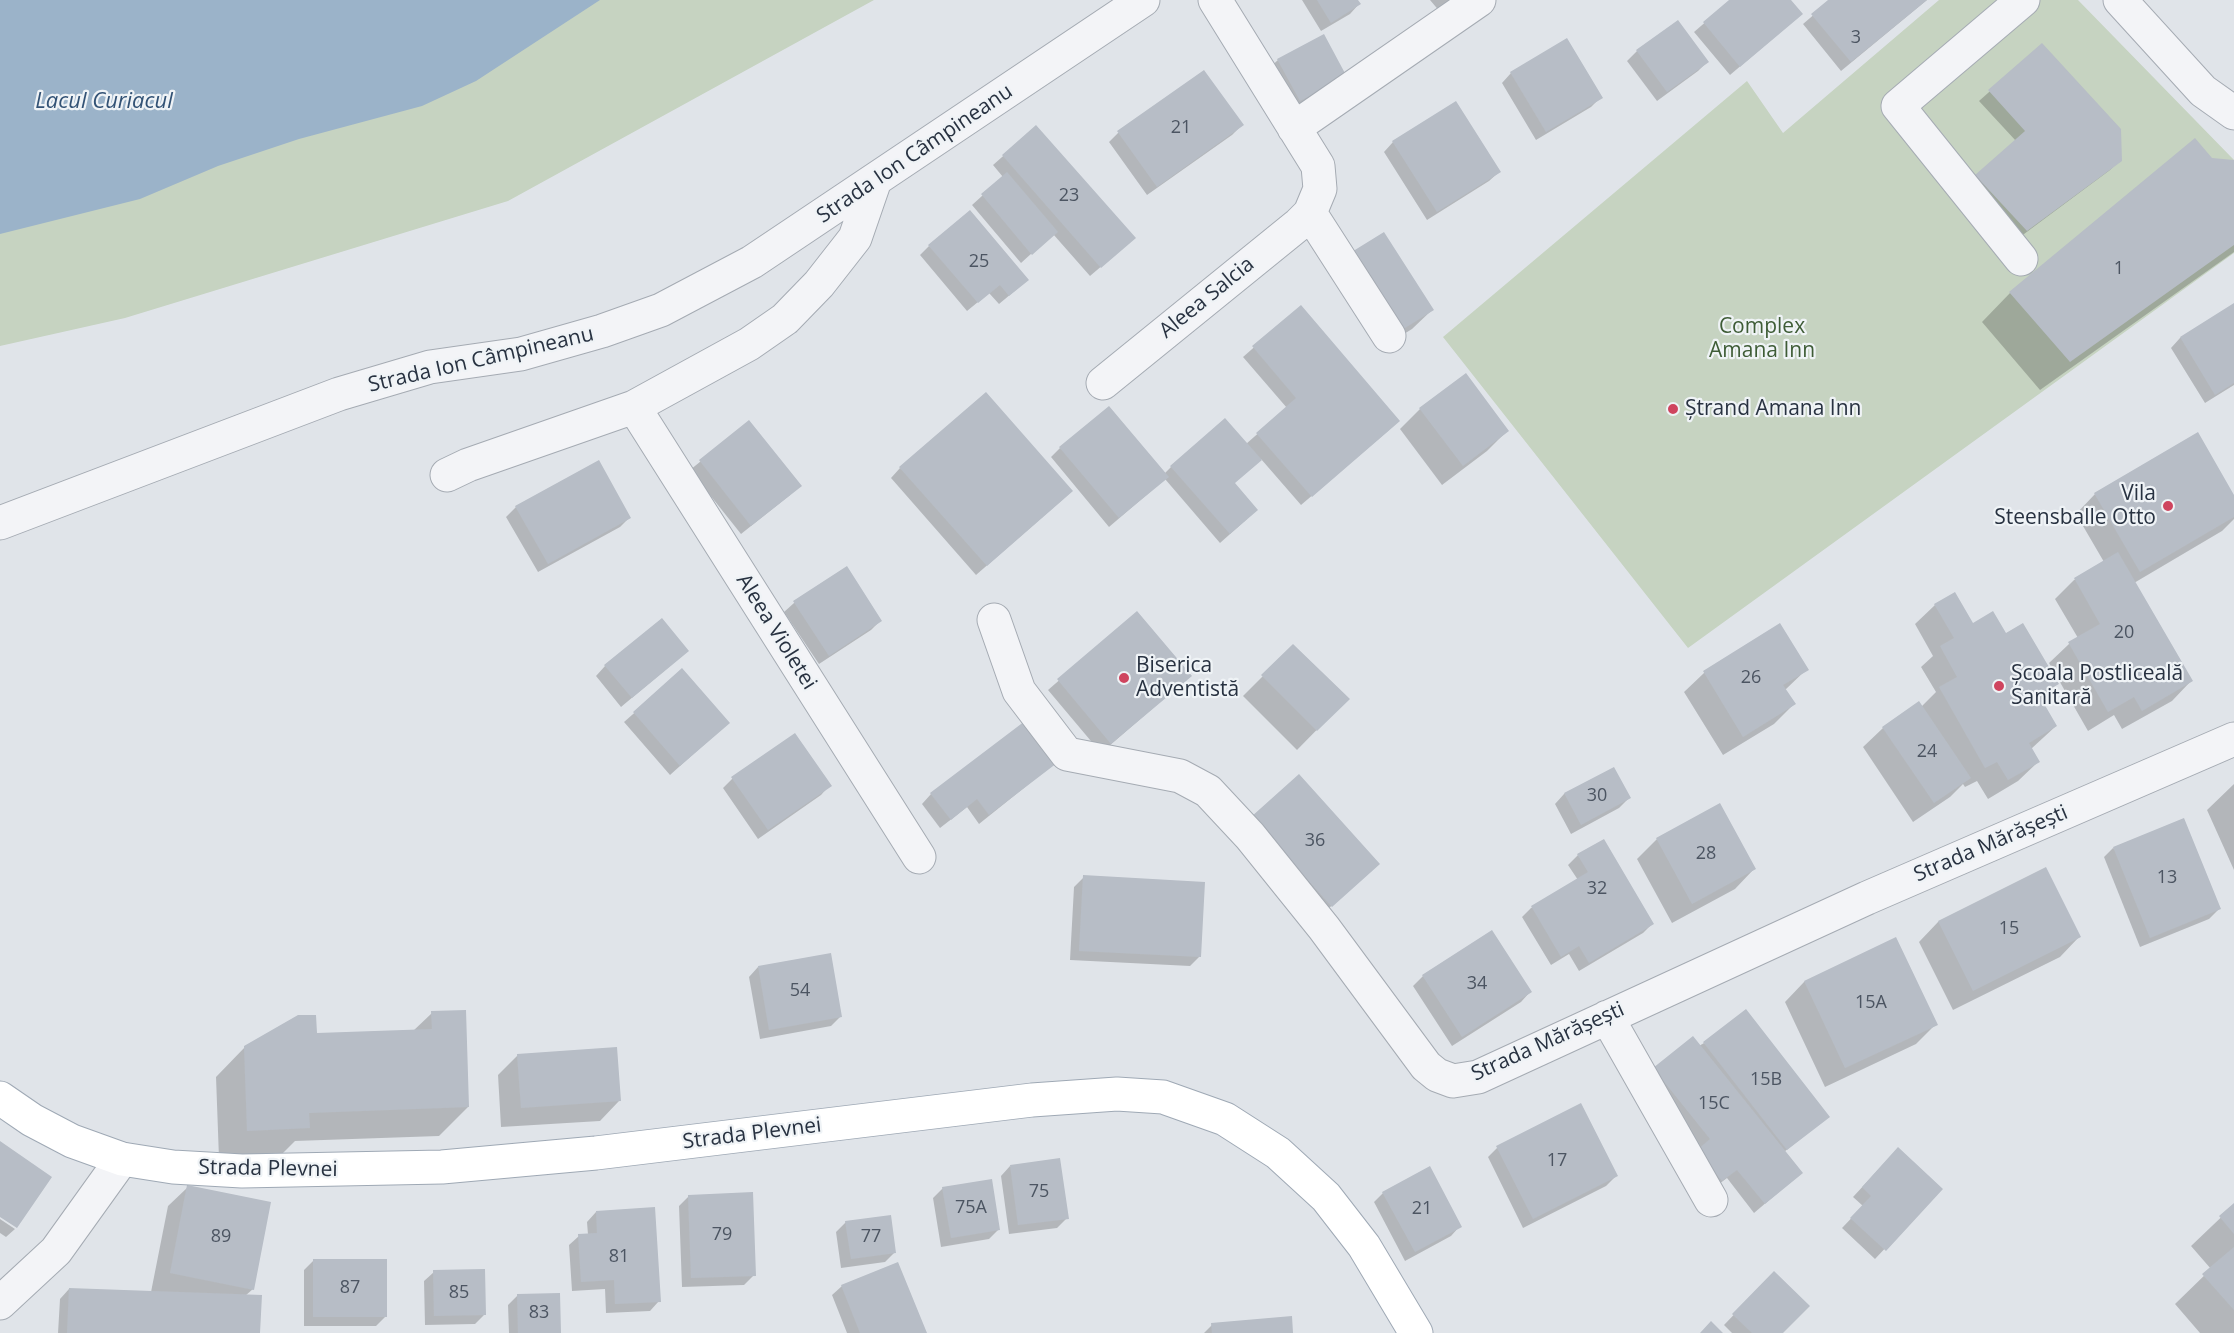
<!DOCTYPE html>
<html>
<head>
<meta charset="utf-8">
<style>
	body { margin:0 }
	canvas { display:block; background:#e0e4e9 }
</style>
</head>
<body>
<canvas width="2234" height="1333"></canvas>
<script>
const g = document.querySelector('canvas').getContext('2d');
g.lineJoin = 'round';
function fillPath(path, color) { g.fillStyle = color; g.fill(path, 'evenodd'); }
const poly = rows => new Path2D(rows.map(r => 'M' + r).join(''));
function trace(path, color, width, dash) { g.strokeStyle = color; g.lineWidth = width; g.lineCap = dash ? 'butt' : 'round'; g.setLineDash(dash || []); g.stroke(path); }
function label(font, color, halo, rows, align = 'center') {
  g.font = font + ' "Open Sans",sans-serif'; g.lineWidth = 4.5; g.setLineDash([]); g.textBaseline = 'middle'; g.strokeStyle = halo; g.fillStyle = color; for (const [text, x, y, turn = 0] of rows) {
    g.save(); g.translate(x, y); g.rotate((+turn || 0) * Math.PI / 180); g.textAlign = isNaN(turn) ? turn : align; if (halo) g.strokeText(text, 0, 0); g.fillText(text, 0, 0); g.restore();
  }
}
const green = poly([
	[0,0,874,0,508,201,125,318,0,346],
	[1939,0,2078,0,2234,160,2234,253,1688,648,1443,337,1747,81,1783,133]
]);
const water = poly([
	[0,0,600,0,476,81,422,106,299,139,218,166,140,199,0,234]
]);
const shadow = poly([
	[1302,0,1357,0,1359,4,1350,14,1321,31],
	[1430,0,1470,0,1446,19],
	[1731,0,1789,0,1791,23,1730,75,1694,32],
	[1831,0,1927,0,1841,71,1803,24],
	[1678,22,1707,62,1698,71,1657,101,1627,61,1637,51],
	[2042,45,2120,160,2110,170,2016,240,1966,185,2016,141,1979,101],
	[1278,60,1345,77,1290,110,1268,69],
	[1511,73,1601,97,1591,107,1536,140,1502,83],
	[1242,125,1232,135,1147,195,1109,142,1118,133],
	[1036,127,1124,247,1090,276,1053,234,1021,263,972,205,1003,177,993,165],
	[1393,142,1499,172,1489,181,1427,220,1384,152],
	[2211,159,2234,161,2234,252,2040,390,1982,322,2010,293],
	[1383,234,1432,310,1412,329,1380,349],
	[929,246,1017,289,999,304,989,293,967,311,920,255],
	[2234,305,2234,385,2205,403,2171,348,2180,338],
	[1300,307,1389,430,1301,505,1261,459,1233,484,1247,519,1220,543,1165,479,1109,527,1051,457,1060,448,1164,474,1171,467,1246,444,1287,408,1243,357],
	[1465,375,1507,431,1487,451,1442,485,1400,429,1420,409],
	[749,422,790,495,741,534,690,470],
	[900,468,1062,500,976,575,891,478],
	[2095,494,2234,498,2234,519,2222,531,2134,583,2191,681,2172,701,2122,729,2114,715,2088,731,2049,663,2069,644,2078,638,2055,599,2074,580,2104,562,2076,514],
	[516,507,630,517,620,527,538,572,506,517],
	[846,568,880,621,871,630,819,664,784,612,794,603],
	[1935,605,1972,625,2006,636,2057,684,2041,700,2056,726,2031,749,2038,762,2018,781,1988,799,1977,781,1965,787,1963,784,1950,797,1913,822,1863,747,1883,728,1921,707,1936,692,1921,667,1933,656,1915,624],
	[1137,613,1190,676,1101,753,1048,690],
	[1780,625,1807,669,1785,690,1794,704,1774,724,1723,755,1684,692,1704,673],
	[1293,646,1347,699,1297,750,1243,696],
	[677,660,621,707,596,676,605,666],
	[682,671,718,732,670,775,624,722],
	[795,735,830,785,821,795,758,839,723,788,732,779],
	[1055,763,979,824,967,807,940,828,922,804,931,794],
	[1614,769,1629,798,1619,808,1571,834,1555,804,1564,794],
	[2234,784,2234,870,2207,810],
	[1719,805,1754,869,1735,889,1672,923,1637,859,1657,839],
	[1242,828,1368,874,1321,915],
	[2113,848,2219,909,2209,919,2140,947,2104,857],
	[1578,855,1652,924,1643,933,1579,971,1569,954,1551,965,1522,917,1531,908,1578,880,1568,865],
	[2045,869,2079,937,2060,957,1953,1010,1919,942,1938,922],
	[1084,877,1200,956,1190,966,1070,960,1074,887],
	[1896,939,1936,1024,1916,1044,1825,1087,1785,1002,1804,982],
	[758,967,841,1016,831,1026,760,1039,749,977],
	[1423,976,1530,992,1521,1002,1452,1046,1413,986],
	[432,1013,468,1107,439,1136,295,1141,279,1157,219,1159,216,1077,245,1047,315,1035,413,1031],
	[1704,1043,1828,1117,1784,1152,1801,1173,1754,1213,1727,1178,1711,1190,1644,1078],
	[518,1055,619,1101,600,1121,501,1127,498,1075],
	[1497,1148,1616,1176,1606,1186,1523,1228,1488,1157],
	[1889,1158,1941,1189,1875,1259,1842,1228,1863,1206,1853,1197],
	[1010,1166,1067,1218,1057,1228,1009,1234,1001,1176],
	[188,1187,253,1289,245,1296,259,1333,58,1333,60,1299,69,1289,151,1292,168,1206],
	[943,1188,999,1229,989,1239,941,1247,933,1198],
	[1383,1193,1460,1226,1451,1236,1405,1261,1374,1202],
	[689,1196,754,1275,744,1285,682,1287,679,1206],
	[2234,1205,2234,1333,2200,1333,2175,1304,2211,1269,2191,1246],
	[596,1212,659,1301,650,1311,606,1313,605,1289,572,1291,569,1245,579,1236,588,1235,587,1222],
	[0,1219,15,1229,6,1237,0,1233],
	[846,1222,895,1252,885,1262,841,1268,836,1232],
	[314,1260,386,1316,376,1326,304,1326,304,1270],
	[434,1272,484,1315,475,1324,425,1325,424,1281],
	[1774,1273,1781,1333,1732,1333,1724,1325],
	[842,1286,925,1333,847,1333,832,1295],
	[518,1295,559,1333,509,1333,508,1305],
	[1212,1325,1292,1333,1204,1333]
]);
const building = poly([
	[1317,0,1358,0,1361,4,1331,23],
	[1729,0,1791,0,1803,14,1740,67,1703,22],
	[1828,0,1927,0,1851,62,1811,14],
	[1678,20,1709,62,1667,92,1636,50],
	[1324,34,1347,77,1300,101,1277,59],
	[1567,38,1603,98,1546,132,1510,72],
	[2042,43,2121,129,2122,161,2027,231,1975,175,2025,131,1988,90],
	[1204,70,1244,125,1157,187,1117,131],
	[1456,101,1501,172,1437,212,1392,141],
	[1036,125,1136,238,1101,268,1002,155],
	[2195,138,2212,158,2234,160,2234,245,2070,362,2009,292],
	[1007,172,1058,232,1032,255,981,194],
	[970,210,1029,280,1009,296,1000,285,978,303,928,245],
	[1384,232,1434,310,1400,331,1350,253],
	[2234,303,2234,383,2215,395,2180,337],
	[1301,305,1400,421,1312,497,1256,433,1296,398,1252,346],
	[1466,373,1509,431,1463,466,1419,408],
	[986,392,1073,491,987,566,899,467],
	[1109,406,1169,477,1119,518,1059,447],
	[1225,418,1262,460,1235,483,1258,510,1230,534,1170,466],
	[749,420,802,486,751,526,699,460],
	[2198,432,2234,495,2234,517,2140,572,2094,493],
	[599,460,631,518,548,564,515,506],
	[2118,552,2193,681,2142,711,2134,697,2108,712,2068,642,2100,624,2074,578],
	[847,566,882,621,829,656,793,601],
	[1955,592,1973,623,1993,611,2006,633,2023,623,2059,684,2039,695,2057,726,2029,743,2040,762,2008,780,1997,762,1985,768,1939,687,1957,677,1940,646,1954,638,1934,604],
	[1137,611,1192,676,1111,744,1057,679],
	[662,618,689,651,632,698,604,665],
	[1780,623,1809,670,1783,685,1796,704,1743,737,1703,671],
	[1293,644,1350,699,1317,731,1261,675],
	[682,668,730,723,680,766,633,712],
	[1919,701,1971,778,1934,803,1882,727],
	[1025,721,1057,763,989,815,977,799,951,820,930,793],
	[795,733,832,786,768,830,731,777],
	[1614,767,1631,798,1581,825,1564,793],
	[1299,774,1380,864,1332,907,1251,817],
	[1720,803,1756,869,1692,904,1656,838],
	[2184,818,2221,909,2150,938,2113,847],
	[1604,839,1654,924,1589,963,1579,946,1561,957,1531,906,1588,872,1577,854],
	[2046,867,2081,937,1973,991,1938,921],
	[1083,875,1205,882,1201,957,1079,951],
	[1492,930,1532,992,1462,1037,1422,975],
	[1896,937,1938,1025,1845,1068,1804,981],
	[831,953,842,1017,769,1030,758,966],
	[1746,1009,1830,1117,1787,1150,1703,1042],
	[466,1010,469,1107,309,1113,310,1128,247,1131,244,1046,298,1015,316,1015,317,1033,432,1029,431,1011],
	[1693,1036,1803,1173,1765,1204,1737,1170,1722,1181,1697,1150,1710,1139,1653,1068],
	[617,1047,621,1101,521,1108,517,1054],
	[1581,1103,1618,1176,1533,1219,1496,1146],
	[0,1141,52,1177,17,1228,0,1217],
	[1898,1147,1943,1189,1886,1251,1850,1218,1871,1196,1862,1187],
	[1060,1158,1069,1219,1018,1225,1010,1165],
	[1430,1166,1462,1227,1415,1252,1382,1192],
	[992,1179,1000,1230,951,1238,942,1187],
	[187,1185,271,1202,254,1290,170,1273],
	[753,1192,756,1276,691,1278,688,1195],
	[2234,1203,2234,1234,2219,1216],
	[655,1207,661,1302,615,1304,614,1280,581,1282,578,1234,597,1233,596,1211],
	[891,1215,896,1253,851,1259,845,1221],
	[2234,1247,2234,1310,2202,1274],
	[313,1259,387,1259,387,1317,313,1317],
	[898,1262,927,1333,860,1333,841,1285],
	[485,1269,486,1315,434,1316,433,1270],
	[1774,1271,1810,1306,1783,1333,1752,1333,1732,1314],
	[69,1288,262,1295,260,1333,67,1333],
	[560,1293,561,1333,518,1333,517,1294],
	[1292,1316,1293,1333,1212,1333,1211,1323],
	[1711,1321,1723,1333,1700,1333]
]);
const minor = poly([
	[2120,0,2203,91,2234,113],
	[1294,128,1479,0],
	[875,180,855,238,819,284,785,319,749,344,634,407,919,857],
	[1310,213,1389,336],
	[2021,259,1898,106,2023,0],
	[1103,383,1299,224,1310,213,1320,189,1318,166,1215,0],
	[447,475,468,465,634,407],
	[0,523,339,394,430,367,521,354,602,331,661,310,752,262,1143,0],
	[994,620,1019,691,1067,754,1180,776,1208,791,1250,836,1324,928,1426,1066,1437,1075,1453,1081,1478,1077,1867,898,2234,739],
	[1607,1017,1711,1200],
	[0,1303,56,1251,122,1159]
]);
const major = poly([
	[0,1098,32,1120,72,1141,122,1159,173,1167,242,1171,442,1167,596,1153,1032,1100,1117,1094,1163,1097,1225,1119,1278,1153,1326,1197,1364,1246,1416,1333]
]);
const markers = [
	[1673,409,6,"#cf445e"],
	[2168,506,6,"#cf445e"],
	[1124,678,6,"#cf445e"],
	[1999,686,6,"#cf445e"]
];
const numberNames = [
	["3",1856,38],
	["21",1181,128],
	["23",1069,196],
	["25",979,262],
	["1",2119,269],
	["20",2124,633],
	["26",1751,678],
	["24",1927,752],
	["30",1597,796],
	["36",1315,841],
	["28",1706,854],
	["13",2167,878],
	["32",1597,889],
	["15",2009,929],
	["34",1477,984],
	["54",800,991],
	["15A",1871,1003],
	["15B",1766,1080],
	["15C",1714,1104],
	["17",1557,1161],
	["75",1039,1192],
	["75A",971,1208],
	["21",1422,1209],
	["79",722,1235],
	["89",221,1237],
	["77",871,1237],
	["81",619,1257],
	["87",350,1288],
	["85",459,1293],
	["83",539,1313]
];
const streetNames = [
	["Strada Ion Câmpineanu",915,154,-34],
	["Aleea Salcia",1207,298,-39],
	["Strada Ion Câmpineanu",481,360,-13],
	["Aleea Violetei",776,632,58],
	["Strada Mărășești",1991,844,-23],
	["Strada Mărășești",1548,1042,-24],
	["Strada Plevnei",752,1134,-7],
	["Strada Plevnei",268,1169,1]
];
const parkNames = [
	["Complex",1762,327],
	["Amana Inn",1762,351]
];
const poiNames = [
	["Ștrand Amana Inn",1685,409],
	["Vila",2156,494,"right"],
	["Steensballe Otto",2156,518,"right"],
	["Biserica",1136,666],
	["Adventistă",1136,690],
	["Școala Postliceală",2011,674],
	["Sanitară",2011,698]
];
const waterNames = [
	["Lacul Curiacul",104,102]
];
fillPath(green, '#c6d3c1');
fillPath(water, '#9bb3c9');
fillPath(shadow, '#0003');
fillPath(building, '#b7bdc6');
trace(minor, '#a5abb3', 35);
trace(major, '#9fa9b5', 35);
trace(minor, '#f3f4f7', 33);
trace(major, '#fff', 33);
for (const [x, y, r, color] of markers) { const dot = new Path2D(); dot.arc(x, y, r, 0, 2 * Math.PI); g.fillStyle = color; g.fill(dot); trace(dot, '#eff3f6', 2); }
label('18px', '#4c5562', null, numberNames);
label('21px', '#283241', '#eff3f6', streetNames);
label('21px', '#3e5c36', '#eff3f6', parkNames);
label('21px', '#283241', '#eff3f6', poiNames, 'left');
label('italic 22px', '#325275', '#eff3f6', waterNames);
</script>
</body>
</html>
